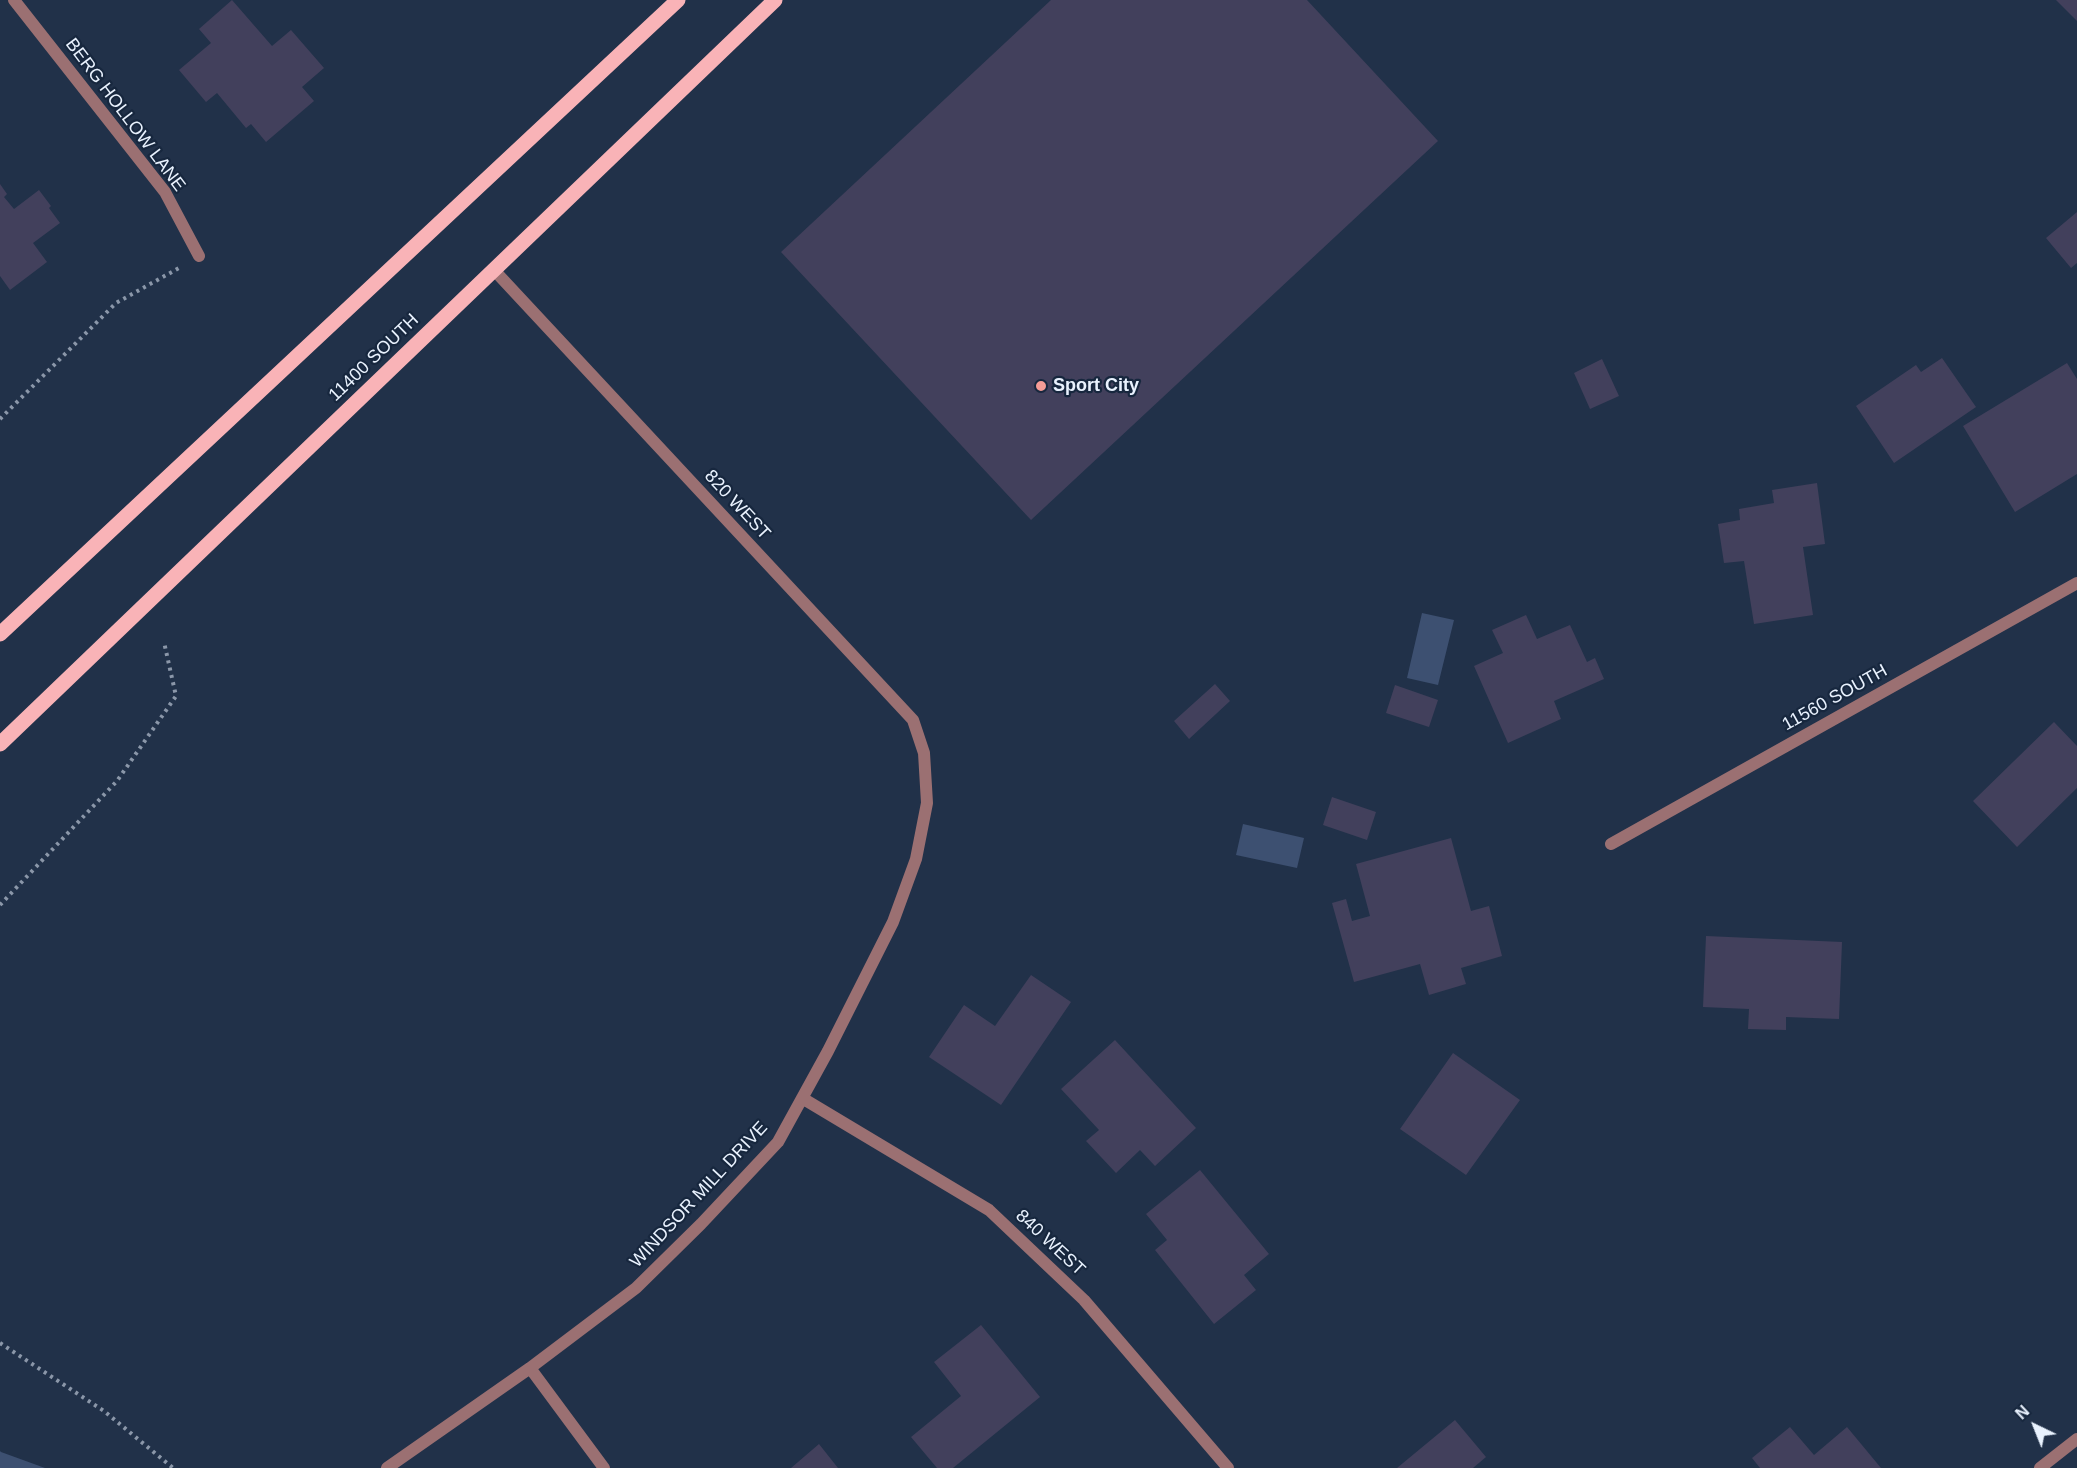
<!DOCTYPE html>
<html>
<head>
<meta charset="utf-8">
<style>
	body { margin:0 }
	#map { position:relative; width:2077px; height:1468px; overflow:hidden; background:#213149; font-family:Helvetica,sans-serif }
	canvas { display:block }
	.north { position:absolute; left:2005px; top:1396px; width:60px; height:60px; -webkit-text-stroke:4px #17273e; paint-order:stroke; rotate:317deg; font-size:16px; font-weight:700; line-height:24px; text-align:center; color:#e9f2fe }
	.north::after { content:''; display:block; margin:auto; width:21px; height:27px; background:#e9f2fe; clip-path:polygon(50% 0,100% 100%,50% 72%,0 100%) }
</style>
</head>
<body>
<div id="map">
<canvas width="2077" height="1468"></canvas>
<div class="north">N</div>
</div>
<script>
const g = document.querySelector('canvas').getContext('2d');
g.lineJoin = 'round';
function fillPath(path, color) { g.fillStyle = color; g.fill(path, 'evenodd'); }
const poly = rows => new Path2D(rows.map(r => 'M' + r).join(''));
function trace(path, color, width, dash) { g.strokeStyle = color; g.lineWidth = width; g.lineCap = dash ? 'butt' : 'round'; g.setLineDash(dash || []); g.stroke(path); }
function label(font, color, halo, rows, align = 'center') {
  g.font = font + ' Helvetica,sans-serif'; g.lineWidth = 4.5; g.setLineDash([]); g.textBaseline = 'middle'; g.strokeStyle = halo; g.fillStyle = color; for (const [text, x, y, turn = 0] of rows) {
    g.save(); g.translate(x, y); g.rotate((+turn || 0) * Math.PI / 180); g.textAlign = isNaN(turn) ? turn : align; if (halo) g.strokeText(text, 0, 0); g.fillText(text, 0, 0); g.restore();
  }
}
const water = poly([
	[1422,613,1454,620,1438,685,1407,678],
	[1243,824,1304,838,1297,868,1236,855],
	[0,1451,1,1452,45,1468,0,1468]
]);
const building = poly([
	[232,0,272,46,291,30,324,68,302,87,314,101,266,142,251,124,246,128,217,93,206,102,179,70,211,43,199,29],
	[1051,0,1307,0,1438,141,1031,520,781,252],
	[2056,0,2077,0,2077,21],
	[0,184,7,194,4,197,14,209,39,190,51,206,49,208,60,223,33,243,47,262,10,290,0,276],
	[2077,212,2077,263,2071,268,2046,238],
	[1942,358,1976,407,1894,463,1856,406,1916,365,1921,372],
	[1602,359,1619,396,1590,409,1574,373],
	[2067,363,2077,379,2077,474,2015,512,1963,426],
	[1817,483,1825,544,1803,547,1813,615,1754,624,1744,561,1724,563,1718,524,1740,520,1739,509,1774,503,1772,490],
	[1526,615,1537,639,1570,625,1587,662,1595,658,1604,679,1554,701,1561,719,1508,743,1474,666,1503,653,1492,630],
	[1215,684,1230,701,1189,739,1174,721],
	[1395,685,1438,700,1429,727,1386,713],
	[2054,722,2077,746,2077,788,2017,847,1973,801],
	[1332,797,1376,812,1367,840,1323,825],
	[1451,838,1471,911,1489,906,1502,956,1461,968,1466,984,1429,995,1420,964,1354,982,1332,903,1346,899,1352,921,1370,916,1356,864],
	[1706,936,1842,942,1839,1019,1786,1017,1786,1030,1748,1029,1749,1009,1703,1007],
	[1031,975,1071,1002,1001,1105,929,1057,964,1005,995,1026],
	[1115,1040,1196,1128,1155,1166,1140,1150,1116,1173,1086,1141,1099,1130,1061,1089],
	[1453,1053,1520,1100,1466,1175,1400,1129],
	[1200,1170,1269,1254,1244,1275,1256,1290,1214,1324,1155,1250,1167,1240,1146,1214],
	[981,1325,1040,1397,953,1468,937,1468,911,1437,961,1396,934,1362],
	[1455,1420,1486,1457,1473,1468,1397,1468],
	[1790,1427,1814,1455,1847,1427,1881,1468,1760,1468,1752,1458],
	[819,1444,838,1468,791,1468]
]);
const path = poly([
	[0,419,116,303,179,268],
	[0,905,117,781,176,696,164,642],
	[0,1343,104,1411,173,1468]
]);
const minor = poly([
	[14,0,165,192,199,256],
	[1611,844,2077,583],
	[802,1098,989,1210,1084,1300,1228,1468],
	[530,1368,604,1468],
	[387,1468,530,1368,636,1288,701,1224,778,1142,828,1051,893,922,916,859,927,803,924,753,913,720,494,270],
	[2040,1468,2077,1439]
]);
const primary = poly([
	[0,634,678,0],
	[0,744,775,0]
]);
const markers = [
	[1041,386,6,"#f59c96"]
];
const streetNames = [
	["BERG HOLLOW LANE",125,115,53],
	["11400 SOUTH",374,358,-44],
	["820 WEST",737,505,47],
	["11560 SOUTH",1835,698,-29],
	["WINDSOR MILL DRIVE",699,1195,-47],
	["840 WEST",1050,1243,43]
];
const poiNames = [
	["Sport City",1053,386]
];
fillPath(water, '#3d5071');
fillPath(building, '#42405c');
trace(path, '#8b97a9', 4, [3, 4.5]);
trace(minor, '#9b7072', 12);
trace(primary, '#f9b3b7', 15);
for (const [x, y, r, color] of markers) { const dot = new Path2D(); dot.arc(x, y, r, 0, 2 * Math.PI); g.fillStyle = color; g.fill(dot); trace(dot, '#17273e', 2); }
label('18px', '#e9f2fe', '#17273e', streetNames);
label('bold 18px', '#e9f2fe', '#17273e', poiNames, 'left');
</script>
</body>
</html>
